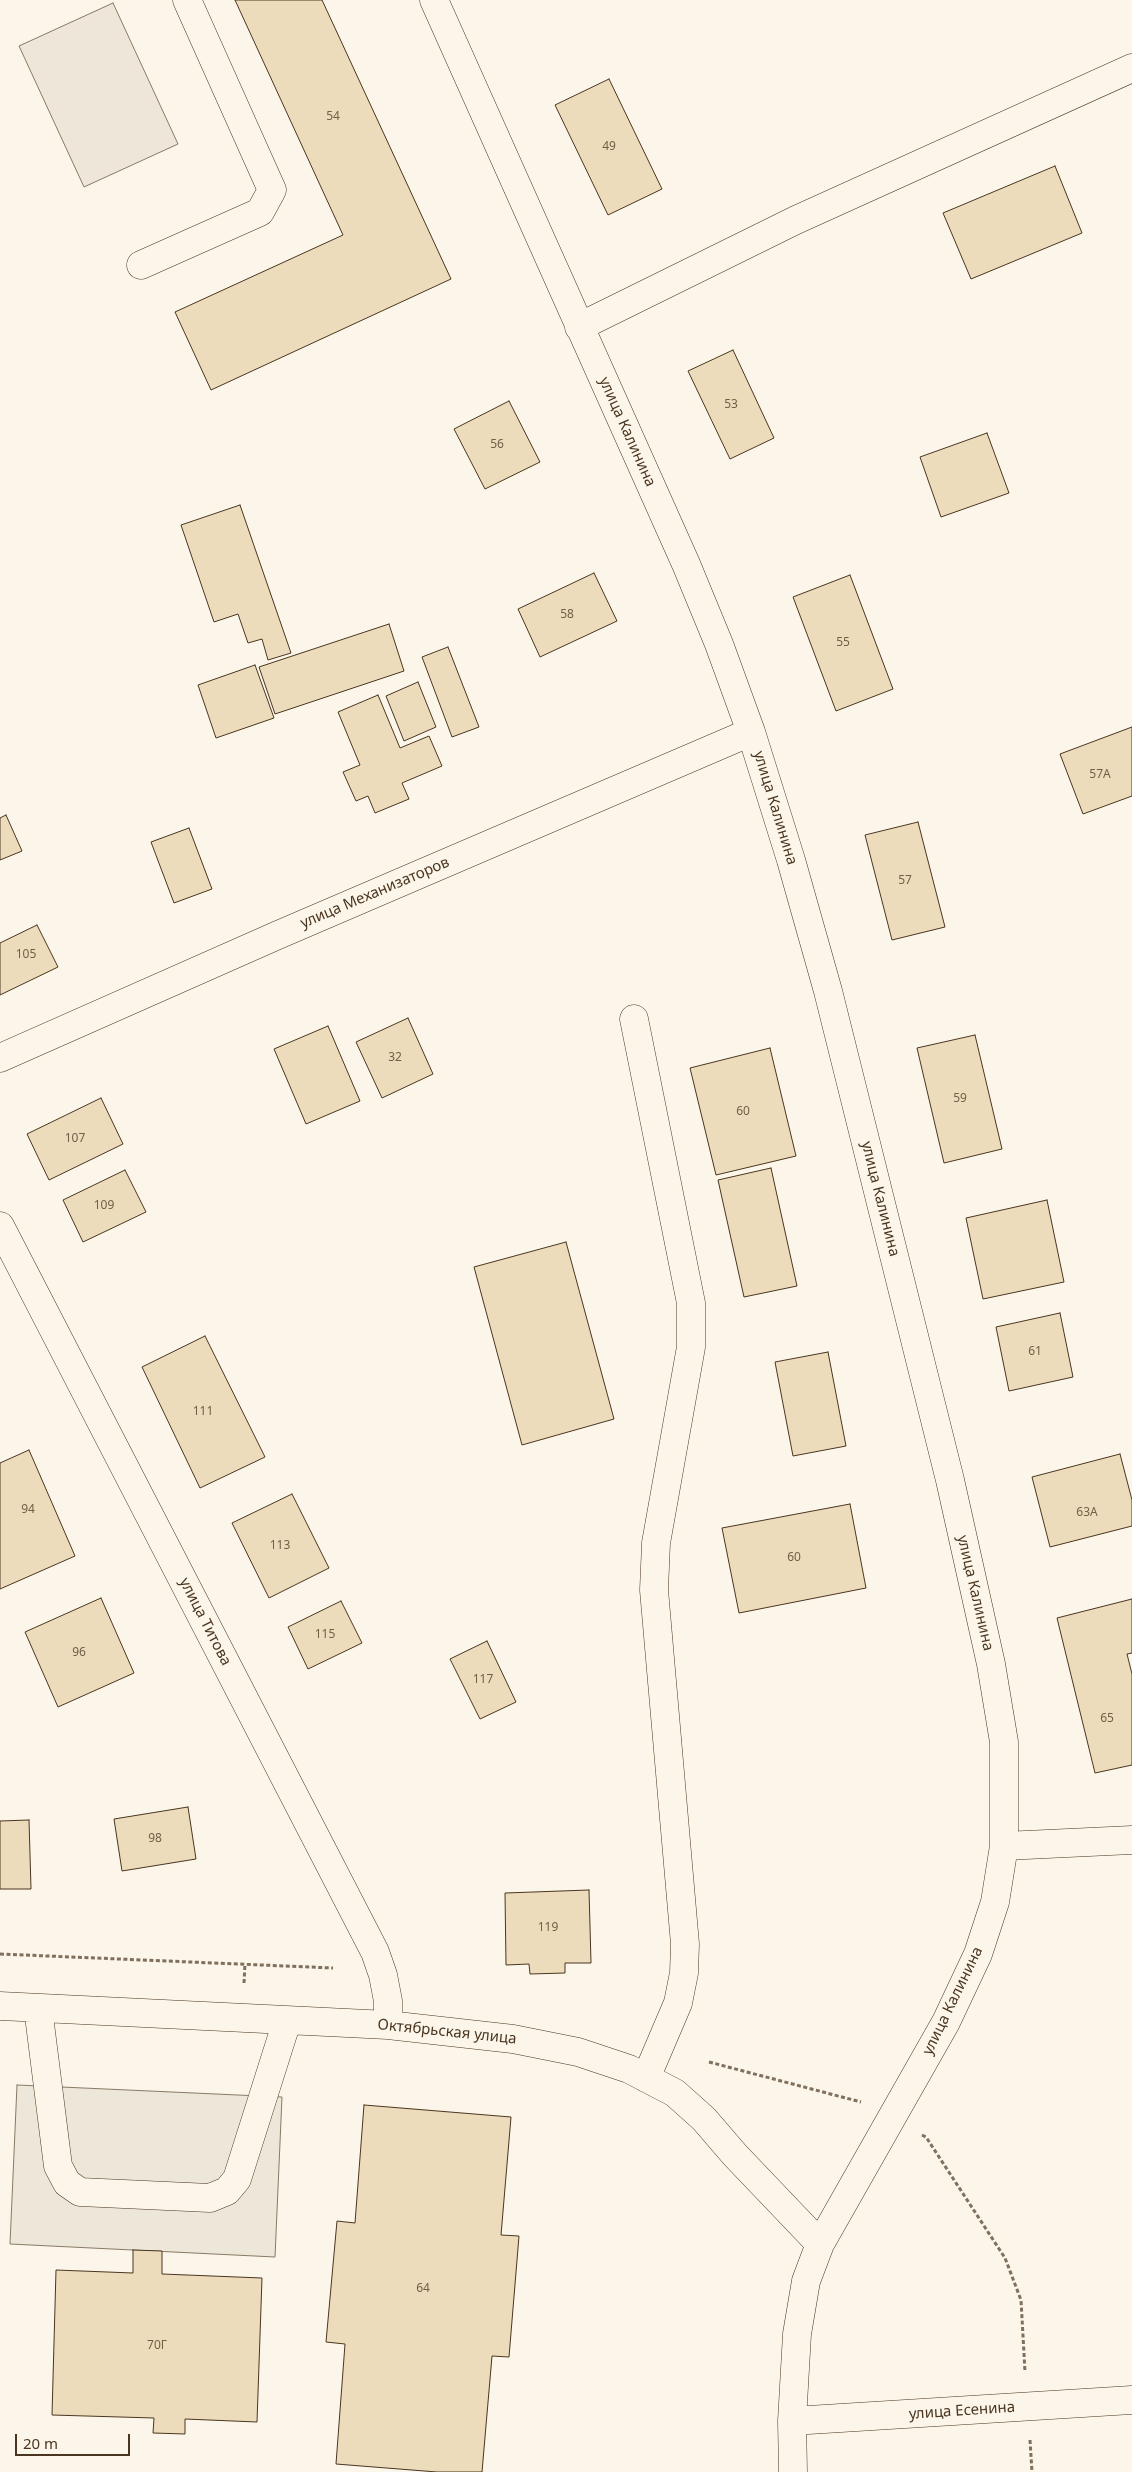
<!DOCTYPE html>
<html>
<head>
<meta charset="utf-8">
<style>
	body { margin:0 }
	#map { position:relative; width:1132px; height:2472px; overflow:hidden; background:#fbf6e9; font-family:"Noto Sans",sans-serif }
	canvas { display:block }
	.scale { position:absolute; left:15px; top:2434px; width:115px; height:22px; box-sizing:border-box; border:2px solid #4a3520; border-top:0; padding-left:6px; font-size:15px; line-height:18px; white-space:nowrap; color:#4a3520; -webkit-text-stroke:4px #fbf6e9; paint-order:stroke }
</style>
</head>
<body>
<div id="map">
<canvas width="1132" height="2472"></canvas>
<div class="scale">20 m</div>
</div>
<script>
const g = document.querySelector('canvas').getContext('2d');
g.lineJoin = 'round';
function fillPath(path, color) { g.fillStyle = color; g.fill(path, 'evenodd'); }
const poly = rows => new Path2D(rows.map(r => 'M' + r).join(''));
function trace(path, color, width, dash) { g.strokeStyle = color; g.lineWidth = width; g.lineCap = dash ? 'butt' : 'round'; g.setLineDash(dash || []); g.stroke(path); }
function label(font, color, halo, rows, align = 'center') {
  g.font = font + ' "Noto Sans",sans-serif'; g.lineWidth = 4; g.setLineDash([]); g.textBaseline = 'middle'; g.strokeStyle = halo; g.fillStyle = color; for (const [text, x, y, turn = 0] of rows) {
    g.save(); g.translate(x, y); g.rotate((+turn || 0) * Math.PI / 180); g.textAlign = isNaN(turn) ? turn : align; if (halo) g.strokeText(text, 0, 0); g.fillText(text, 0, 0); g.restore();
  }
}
const green = poly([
	[113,3,178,144,84,187,19,46,113,3]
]);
const parking = poly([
	[17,2085,282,2097,275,2257,10,2244,17,2085]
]);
const building = poly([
	[235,0,322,0,451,279,211,390,175,312,343,235,235,0],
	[609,79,662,189,608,215,555,105,609,79],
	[1055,166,1082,233,971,279,943,213,1055,166],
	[733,350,774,438,730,459,688,371,733,350],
	[509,401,540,462,485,489,454,429,509,401],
	[987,433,1009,493,941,517,920,457,987,433],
	[240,505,291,653,268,660,262,639,248,643,238,614,214,622,181,525,240,505],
	[594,573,617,621,540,657,518,609,594,573],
	[850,575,893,689,836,711,793,597,850,575],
	[389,624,404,671,275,714,259,667,389,624],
	[448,647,479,727,452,737,422,657,448,647],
	[255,665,274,718,216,738,198,685,255,665],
	[418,682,436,727,404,741,386,696,418,682],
	[378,695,400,748,429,736,442,766,402,783,409,799,375,813,368,796,356,801,343,772,360,765,338,712,378,695],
	[1132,727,1132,796,1083,814,1060,754,1132,727],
	[6,815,22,851,0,860,0,818,6,815],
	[918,822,945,927,892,940,865,835,918,822],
	[189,828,212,889,174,903,151,842,189,828],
	[37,925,58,967,0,995,0,943,37,925],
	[408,1018,433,1074,382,1098,356,1042,408,1018],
	[328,1026,360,1101,306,1124,274,1049,328,1026],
	[975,1035,1002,1149,944,1163,917,1048,975,1035],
	[770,1048,796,1156,716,1175,690,1068,770,1048],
	[101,1098,123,1144,49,1180,27,1134,101,1098],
	[771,1168,797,1286,744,1297,718,1180,771,1168],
	[125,1170,146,1212,83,1242,63,1200,125,1170],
	[1047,1200,1064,1282,983,1299,966,1218,1047,1200],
	[566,1242,614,1419,522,1445,474,1267,566,1242],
	[1060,1313,1073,1377,1009,1391,996,1327,1060,1313],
	[205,1336,265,1457,200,1488,142,1367,205,1336],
	[828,1352,846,1446,793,1456,775,1362,828,1352],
	[29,1450,75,1556,0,1589,0,1463,29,1450],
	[1120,1454,1132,1500,1132,1526,1050,1547,1032,1477,1120,1454],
	[292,1494,329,1568,269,1598,232,1523,292,1494],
	[850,1504,866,1588,739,1613,722,1528,850,1504],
	[101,1598,134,1673,58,1707,25,1632,101,1598],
	[1132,1599,1132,1653,1127,1654,1132,1674,1132,1765,1095,1773,1057,1618,1132,1599],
	[341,1601,362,1643,308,1669,288,1627,341,1601],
	[487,1641,516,1702,480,1719,450,1659,487,1641],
	[188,1807,196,1859,122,1871,114,1819,188,1807],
	[29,1820,31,1889,0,1889,0,1821,29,1820],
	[589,1890,591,1963,565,1963,565,1973,530,1974,529,1964,506,1965,505,1893,589,1890],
	[364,2105,511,2117,501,2235,519,2236,509,2357,492,2356,482,2472,437,2472,336,2464,345,2344,326,2342,337,2221,355,2223,364,2105],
	[133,2250,162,2251,162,2274,262,2278,257,2422,185,2419,185,2434,153,2433,154,2418,52,2415,56,2270,133,2273,133,2250]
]);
const path = poly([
	[0,1954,333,1968],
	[244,1983,245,1964],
	[709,2062,861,2102],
	[922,2135,926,2137,1005,2258,1021,2300,1025,2372],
	[1030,2440,1032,2472]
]);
const minor = poly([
	[434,0,686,564,719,644,751,732,791,860,828,991,950,1480,991,1664,1004,1742,1004,1846,995,1902,978,1954,946,2022,820,2244,806,2281,797,2334,792,2421,793,2472],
	[141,265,260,212,272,190,187,0],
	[579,327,796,220,1132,68],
	[634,1019,691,1303,691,1347,656,1543,654,1590,685,1944,684,1973,678,2003,646,2078],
	[0,1058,278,935,751,732],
	[0,1226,375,1952,383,1975,388,2001,388,2025],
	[1004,1846,1132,1840],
	[0,2006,388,2025,513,2039,578,2052,629,2069,675,2093,704,2119,735,2155,820,2244],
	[38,2008,58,2166,67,2183,80,2192,210,2198,227,2191,237,2179,287,2021],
	[792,2421,1132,2400]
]);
const numberNames = [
	["54",333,117],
	["49",609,147],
	["53",731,405],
	["56",497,445],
	["58",567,615],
	["55",843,643],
	["57А",1100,775],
	["57",905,881],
	["105",26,955],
	["32",395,1058],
	["59",960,1099],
	["60",743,1112],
	["107",75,1139],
	["109",104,1206],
	["61",1035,1352],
	["111",203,1412],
	["94",28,1510],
	["63А",1087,1513],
	["113",280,1546],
	["60",794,1558],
	["115",325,1635],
	["96",79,1653],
	["117",483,1680],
	["65",1107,1719],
	["98",155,1839],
	["119",548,1928],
	["64",423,2289],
	["70Г",157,2346]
];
const streetNames = [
	["улица Калинина",627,432,66],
	["улица Калинина",775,808,73],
	["улица Механизаторов",375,893,-23],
	["улица Калинина",880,1199,76],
	["улица Калинина",975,1593,77],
	["улица Титова",205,1622,63],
	["улица Калинина",953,2001,-64],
	["Октябрьская улица",447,2032,6],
	["улица Есенина",962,2411,-4]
];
fillPath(green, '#ede6d9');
trace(green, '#887966', 1);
fillPath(parking, '#ede7d9');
trace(parking, '#887966', 1);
fillPath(building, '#ecdcbc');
trace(building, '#4a3520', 1);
trace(minor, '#4a3520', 29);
trace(path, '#7f6f5c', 3, [4, 2.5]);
trace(minor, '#fbf6e9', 28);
label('12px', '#725f47', null, numberNames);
label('15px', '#4a3520', '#fbf6e9', streetNames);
</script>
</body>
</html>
